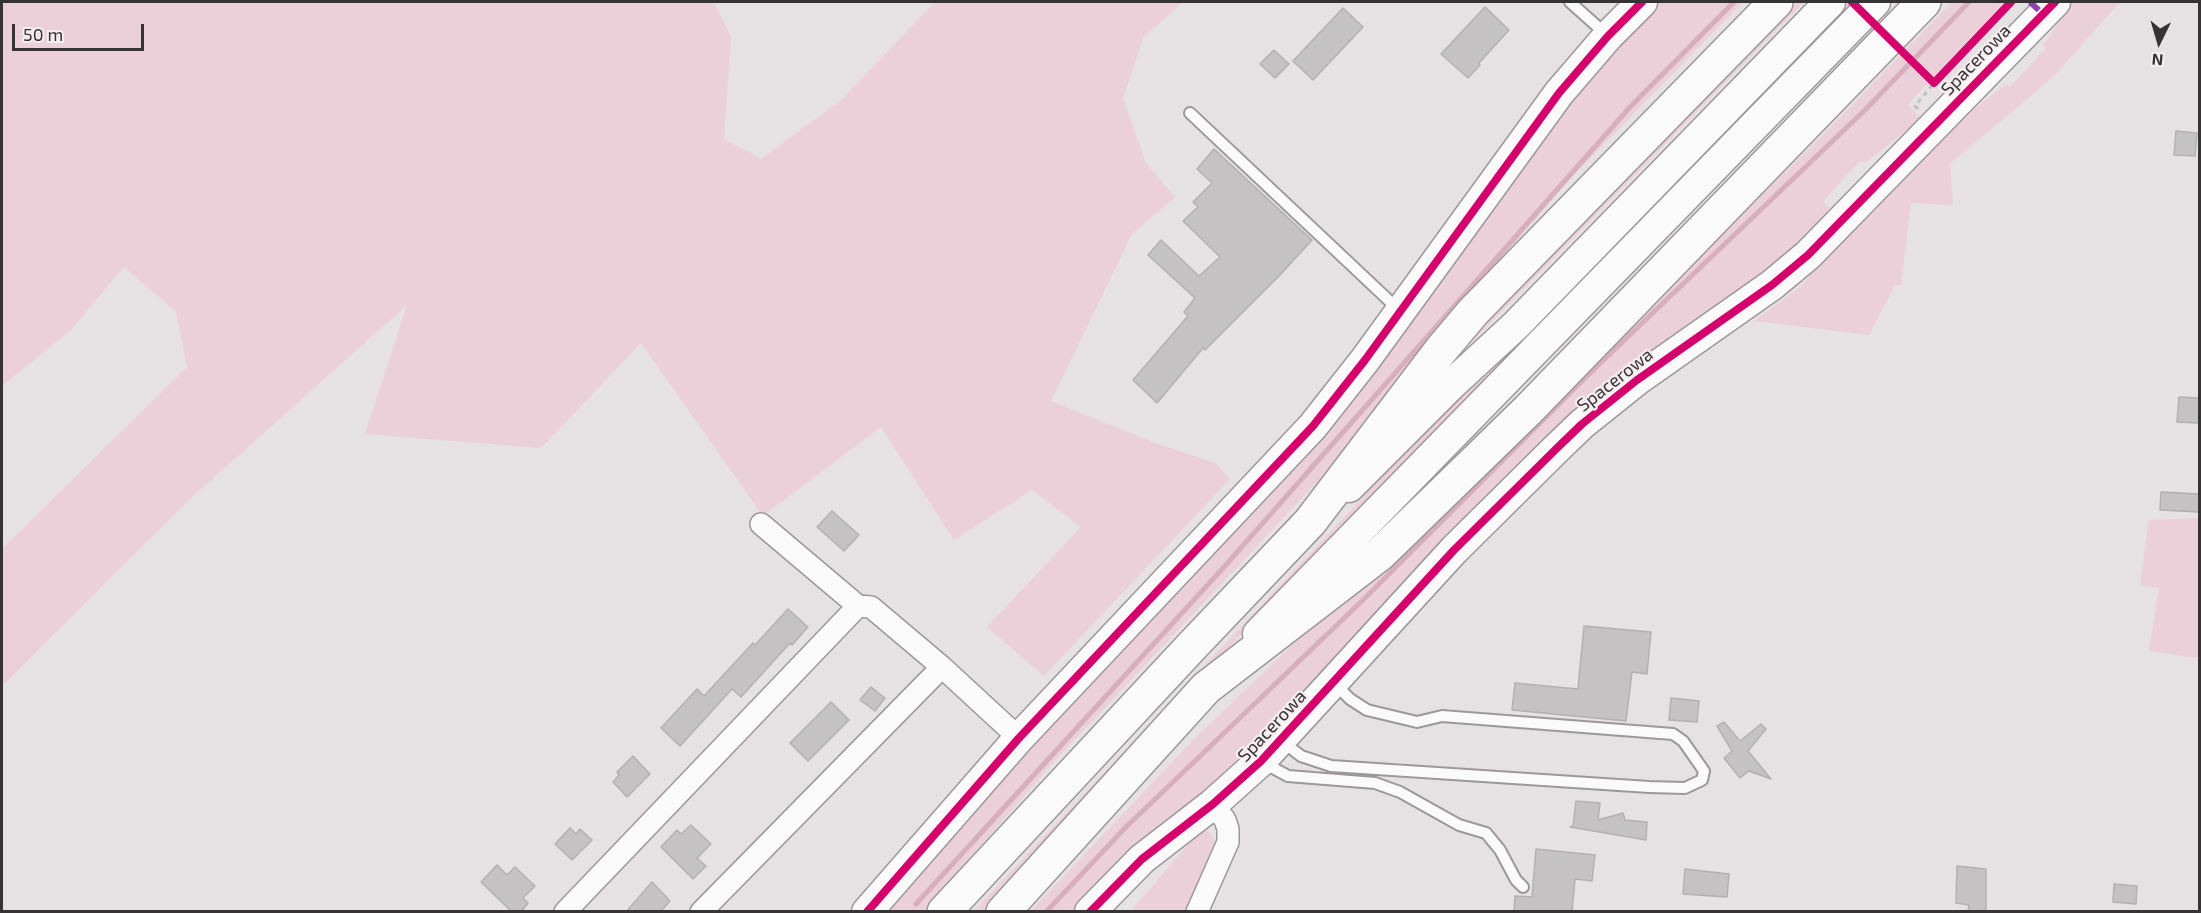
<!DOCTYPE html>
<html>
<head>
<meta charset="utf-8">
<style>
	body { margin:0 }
	#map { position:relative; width:2201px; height:913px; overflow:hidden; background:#e6e1e3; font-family:"Exo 2",sans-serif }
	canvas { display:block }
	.frame { position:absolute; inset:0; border:3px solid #363334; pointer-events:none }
	.north { position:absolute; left:2129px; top:12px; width:60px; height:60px; -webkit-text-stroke:4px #f5edef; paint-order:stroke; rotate:185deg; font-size:16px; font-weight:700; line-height:24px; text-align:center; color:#363334 }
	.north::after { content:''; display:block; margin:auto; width:21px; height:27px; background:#363334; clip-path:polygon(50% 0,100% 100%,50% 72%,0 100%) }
	.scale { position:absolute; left:12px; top:24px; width:132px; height:27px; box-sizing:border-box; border:3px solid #363334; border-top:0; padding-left:8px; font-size:18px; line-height:21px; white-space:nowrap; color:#363334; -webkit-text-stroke:4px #f5edef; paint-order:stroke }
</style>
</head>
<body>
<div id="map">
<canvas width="2201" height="913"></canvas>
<div class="frame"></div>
<div class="north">N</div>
<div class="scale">50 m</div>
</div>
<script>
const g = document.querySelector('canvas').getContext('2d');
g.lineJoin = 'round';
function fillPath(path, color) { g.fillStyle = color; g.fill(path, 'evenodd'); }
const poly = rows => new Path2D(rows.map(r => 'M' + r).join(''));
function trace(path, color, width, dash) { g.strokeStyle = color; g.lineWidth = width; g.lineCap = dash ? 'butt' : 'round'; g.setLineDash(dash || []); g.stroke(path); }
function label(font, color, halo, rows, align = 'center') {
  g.font = font + ' "Exo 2",sans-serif'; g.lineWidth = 4.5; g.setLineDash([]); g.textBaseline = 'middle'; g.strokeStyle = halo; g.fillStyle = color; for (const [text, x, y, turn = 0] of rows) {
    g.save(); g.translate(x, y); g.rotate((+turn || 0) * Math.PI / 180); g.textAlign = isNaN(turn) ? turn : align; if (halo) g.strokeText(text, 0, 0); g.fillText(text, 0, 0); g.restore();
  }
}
const green = poly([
	[2,2,714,2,731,37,724,139,761,159,840,101,935,2,1183,2,1143,38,1123,99,1146,163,1175,197,1132,234,1051,401,1155,443,1215,463,1230,479,1044,676,987,627,1081,527,1032,490,954,540,881,427,763,516,641,343,541,448,365,434,407,305,190,499,2,686,2,549,187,367,176,312,124,267,70,331,2,386],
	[1660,2,1743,2,1559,190,1450,320,1354,443,1052,764,924,911,885,912,1134,633,1574,94],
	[1788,2,1804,2,1450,364,1504,295],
	[1844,2,1863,2,1289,581,1077,816,987,911,973,912,1378,481],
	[1952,2,2004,2,1908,104,1921,119,1865,163,1860,161,1823,201,1829,208,1809,238,1726,306,1258,744,1100,885,1075,911,1030,912,1192,741,1290,647,1361,585,1600,354,1824,134],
	[2062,2,2120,2,2054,76,1950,164,1953,205,1911,203,1901,285,1895,285,1869,335,1754,321,1800,287,1846,233,1927,147,1936,147,1974,109,2006,84,2010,87,2046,48,2043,45,2067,11],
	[2199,518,2199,658,2149,651,2159,588,2140,585,2149,520],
	[1209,831,1217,844,1190,911,1130,912,1198,833]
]);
const stream = poly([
	[916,904,1224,567,1630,107,1734,2],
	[1046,912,1126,827,1364,599,1592,371,1865,110,1969,2]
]);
const building = poly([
	[1485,7,1509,30,1479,63,1480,65,1468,78,1441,54,1485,7],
	[1343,8,1363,27,1313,80,1293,61,1343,8],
	[1274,50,1289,64,1275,78,1260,64,1274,50],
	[2176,131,2197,133,2195,156,2174,155,2176,131],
	[1214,149,1312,240,1279,276,1205,350,1203,348,1157,403,1133,380,1188,316,1184,312,1195,298,1148,255,1161,240,1199,276,1220,257,1183,221,1198,207,1193,202,1212,183,1197,169,1214,149],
	[2179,397,2199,398,2199,423,2177,422,2179,397],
	[2161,492,2199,494,2199,512,2160,510,2161,492],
	[832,511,859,535,844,551,817,527,832,511],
	[788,609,808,627,792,645,790,643,741,697,732,689,680,746,661,728,697,689,704,696,753,643,755,645,788,609],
	[1584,626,1651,632,1647,674,1632,672,1626,721,1512,710,1515,683,1578,689,1584,626],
	[871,687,885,698,875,711,860,700,871,687],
	[1671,698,1699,701,1697,722,1669,720,1671,698],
	[831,702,849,720,808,761,790,743,831,702],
	[1724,722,1740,741,1761,724,1766,729,1748,751,1771,779,1749,771,1740,778,1724,758,1732,751,1717,726,1724,722],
	[633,756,650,774,627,797,613,782,619,775,617,772,633,756],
	[1576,801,1600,803,1598,820,1623,813,1625,820,1647,822,1646,840,1570,827,1573,826,1576,801],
	[691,825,711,844,697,858,706,866,693,879,661,847,677,830,681,834,691,825],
	[570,828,576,834,580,829,592,840,572,860,555,844,570,828],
	[1536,849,1595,855,1592,881,1575,879,1572,912,1514,912,1515,896,1532,897,1536,849],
	[497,865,507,875,515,867,535,886,523,898,528,903,521,912,512,912,481,882,497,865],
	[1957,866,1986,869,1986,912,1968,912,1969,905,1956,903,1957,866],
	[1685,869,1729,874,1727,897,1683,894,1685,869],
	[652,882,670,901,660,912,626,912,652,882],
	[2114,884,2137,886,2136,904,2113,902,2114,884]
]);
const path = poly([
	[1918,109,1915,106,1934,83]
]);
const lane = poly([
	[1570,2,1608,36],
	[1190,113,1399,310],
	[1283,742,1301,756,1331,766,1649,787,1685,788,1702,780,1704,771,1683,741,1673,734,1442,716,1417,722,1367,710,1350,699,1335,684],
	[1262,762,1288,776,1375,783,1400,792,1459,825,1486,833,1500,850,1516,880,1523,887]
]);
const street = poly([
	[761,524,858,606,871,607,942,667,1019,738],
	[565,912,858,606],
	[701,912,942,667],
	[1197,912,1228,842,1228,829,1225,820,1213,804]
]);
const secondary = poly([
	[1349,487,1451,385,1516,325,1830,2],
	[1258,634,1875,2],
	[867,912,1019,738,1313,426,1365,360,1559,93,1608,36,1642,2],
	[1090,912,1142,859,1213,804,1261,761,1454,550,1555,450,1582,424,1637,380,1772,285,1808,255,2055,2]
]);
const highway = poly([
	[944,912,1192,646,1310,522,1441,350,1473,312,1776,2],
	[1003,912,1206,688,1380,554,1528,410,1924,2]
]);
const quiet = poly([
	[2030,2,2043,14]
]);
const cycleway = poly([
	[1852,2,1934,83,2011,2],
	[867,912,1019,738,1313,426,1365,360,1559,93,1608,36,1642,2],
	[1090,912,1142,859,1213,804,1261,761,1454,550,1555,450,1582,424,1637,380,1772,285,1808,255,2055,2]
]);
const streetNames = [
	["Spacerowa",1976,60,-46],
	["Spacerowa",1615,380,-38],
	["Spacerowa",1272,726,-47]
];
fillPath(green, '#ebd0d9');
trace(stream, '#d7afbc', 5);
fillPath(building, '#c4c2c2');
trace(building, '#b2b1b0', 1.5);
trace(lane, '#9c989a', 14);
trace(street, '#9c989a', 24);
trace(secondary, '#9c989a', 33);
trace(highway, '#9c989a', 36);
trace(path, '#c2c1c1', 3, [4.5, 4.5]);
trace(lane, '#fbfafb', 10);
trace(street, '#fbfafb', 21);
trace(secondary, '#fbfafb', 30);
trace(highway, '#fbfafb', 33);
trace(quiet, '#8e44ad', 6, [12, 6]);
trace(cycleway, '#d6006c', 8);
label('18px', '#363334', '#f5edef', streetNames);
</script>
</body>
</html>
